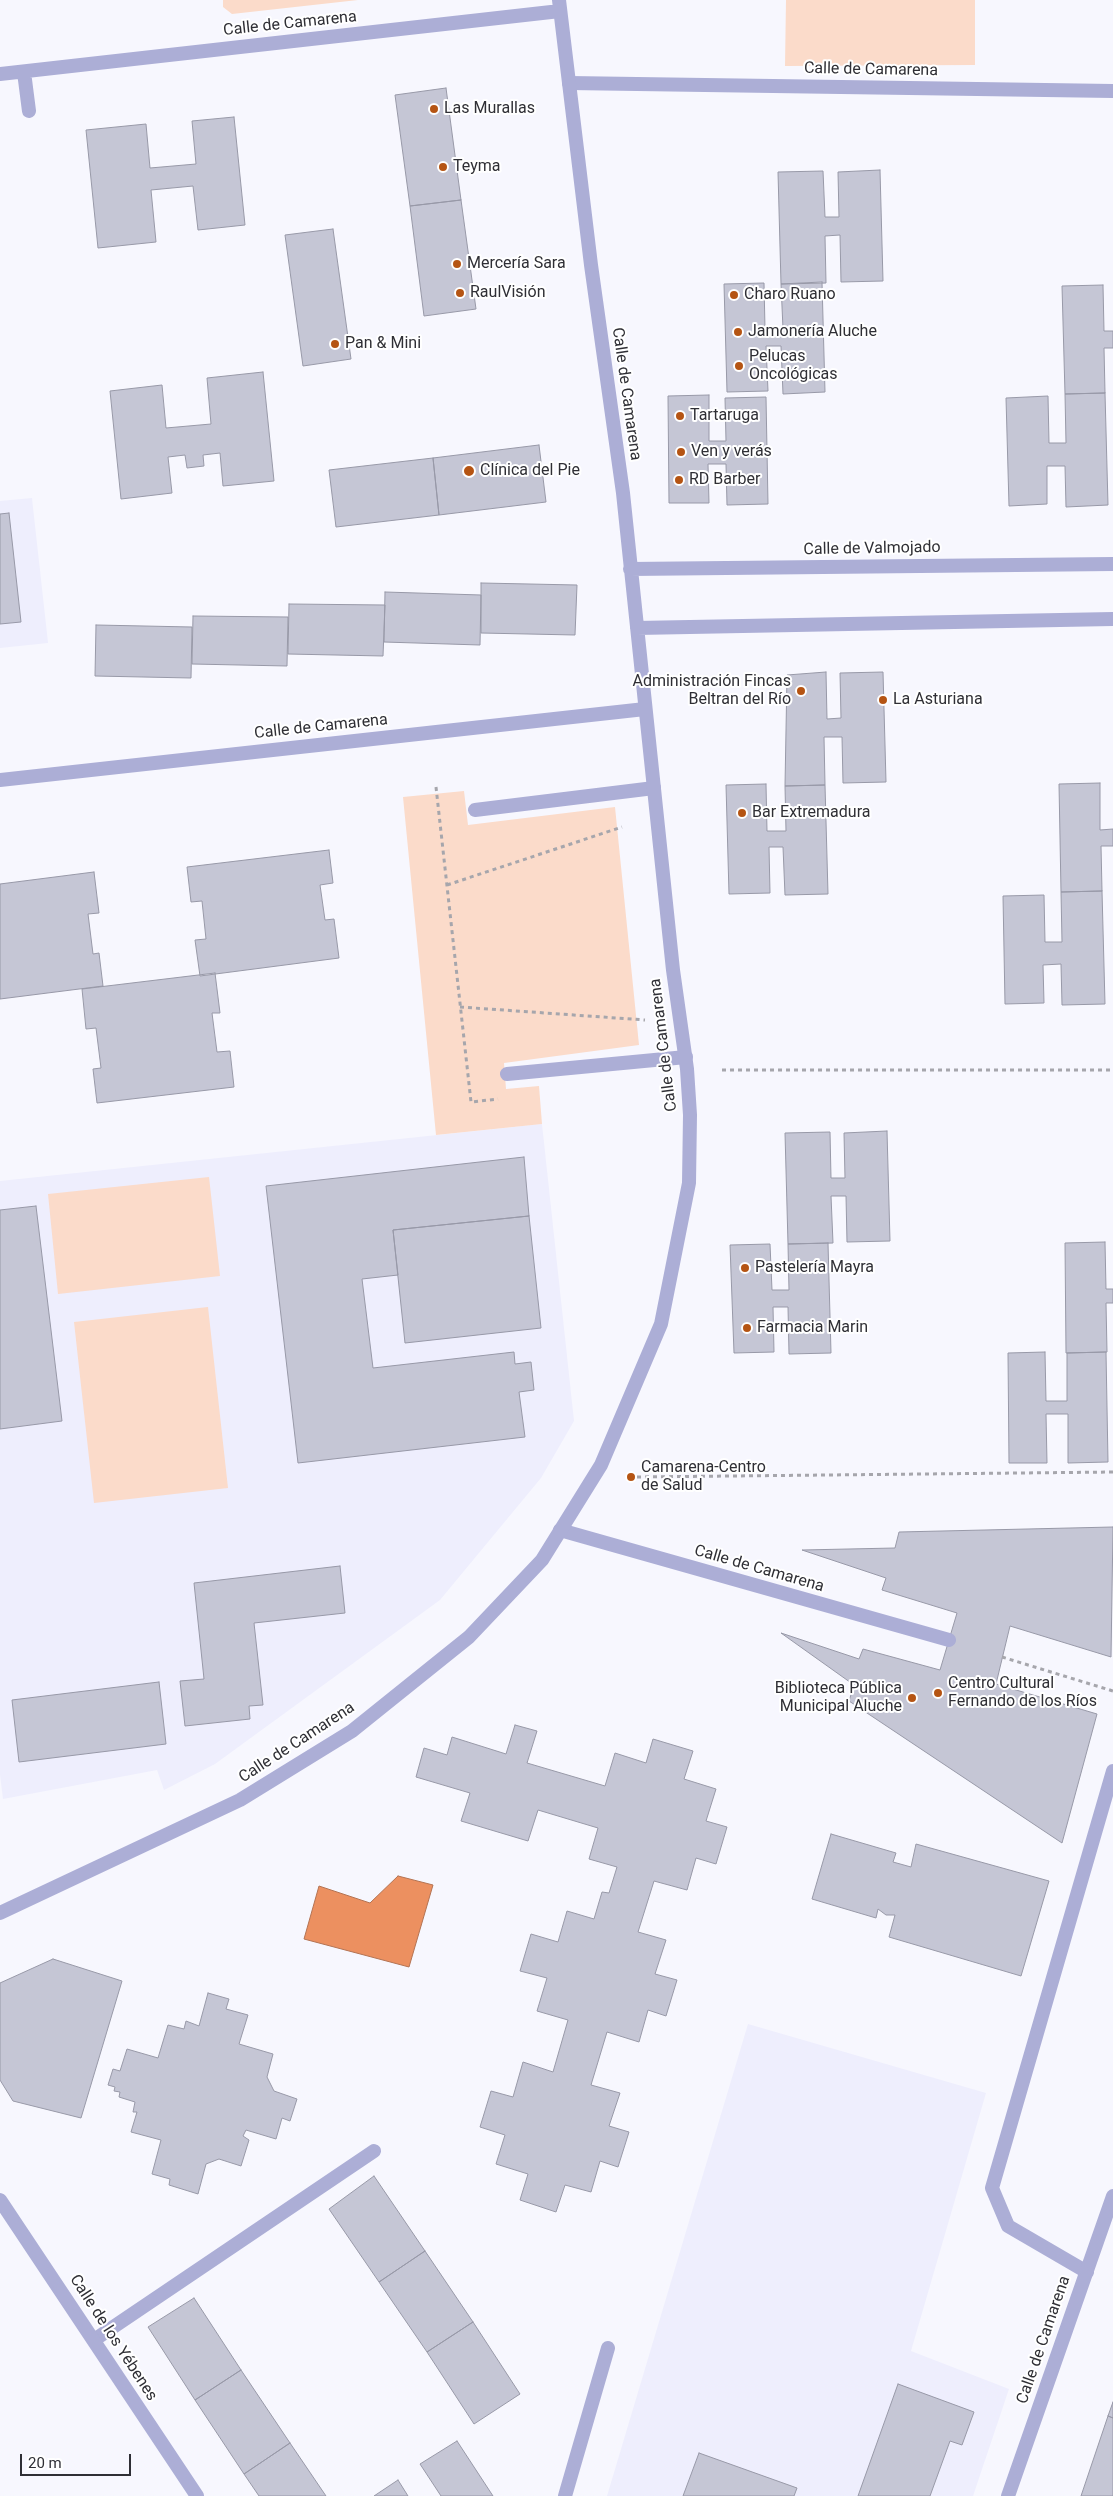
<!DOCTYPE html>
<html>
<head>
<meta charset="utf-8">
<style>
	body { margin:0 }
	#map { position:relative; width:1113px; height:2496px; overflow:hidden; background:#f7f7fe; font-family:Roboto,sans-serif }
	canvas { display:block }
	.scale { position:absolute; left:20px; top:2454px; width:111px; height:22px; box-sizing:border-box; border:2px solid #2f2f35; border-top:0; padding-left:6px; font-size:15px; line-height:18px; white-space:nowrap; color:#2f2f35; -webkit-text-stroke:4px #fff; paint-order:stroke }
</style>
</head>
<body>
<div id="map">
<canvas width="1113" height="2496"></canvas>
<div class="scale">20 m</div>
</div>
<script>
const g = document.querySelector('canvas').getContext('2d');
g.lineJoin = 'round';
function fillPath(path, color) { g.fillStyle = color; g.fill(path, 'evenodd'); }
const poly = rows => new Path2D(rows.map(r => 'M' + r).join(''));
function trace(path, color, width, dash) { g.strokeStyle = color; g.lineWidth = width; g.lineCap = dash ? 'butt' : 'round'; g.setLineDash(dash || []); g.stroke(path); }
function label(font, color, halo, rows, align = 'center') {
  g.font = font + ' Roboto,sans-serif'; g.lineWidth = 4; g.setLineDash([]); g.textBaseline = 'middle'; g.strokeStyle = halo; g.fillStyle = color; for (const [text, x, y, turn = 0] of rows) {
    g.save(); g.translate(x, y); g.rotate((+turn || 0) * Math.PI / 180); g.textAlign = isNaN(turn) ? turn : align; if (halo) g.strokeText(text, 0, 0); g.fillText(text, 0, 0); g.restore();
  }
}
const built = poly([
	[32,498,48,643,0,648,0,501],
	[542,1124,574,1421,541,1478,440,1600,215,1764,164,1790,157,1770,3,1799,0,1775,0,1181],
	[748,2024,986,2093,911,2351,1009,2389,973,2496,607,2496]
]);
const green = poly([
	[223,0,358,0,232,14,223,7],
	[786,0,975,0,975,65,785,66],
	[464,791,468,825,615,807,639,1045,504,1063,506,1089,539,1086,542,1124,436,1135,403,797],
	[209,1177,220,1276,58,1294,48,1194],
	[208,1307,228,1488,94,1503,74,1322]
]);
const water = poly([
	[398,1876,433,1885,409,1967,304,1939,319,1886,370,1903,398,1876]
]);
const building = poly([
	[446,88,461,200,410,206,395,95,446,88],
	[234,117,245,225,198,230,193,186,151,190,156,242,98,248,86,130,146,124,150,168,196,164,192,121,234,117],
	[880,170,883,281,841,282,840,235,825,236,826,283,781,284,778,172,823,171,825,217,839,217,838,172,880,170],
	[461,200,476,309,424,316,410,206,461,200],
	[333,229,351,359,303,366,285,235,333,229],
	[822,282,825,392,783,394,781,346,766,346,768,391,727,392,724,284,764,283,765,329,783,329,781,284,822,282],
	[1103,285,1104,331,1113,331,1113,348,1104,348,1105,393,1065,394,1062,286,1103,285],
	[263,372,274,481,223,486,220,453,203,455,204,466,187,468,185,455,168,457,172,493,121,499,110,391,162,385,166,428,211,424,207,378,263,372],
	[1105,393,1108,505,1066,507,1065,466,1047,466,1047,504,1009,506,1006,398,1048,396,1049,443,1066,443,1065,394,1105,393],
	[709,395,709,441,726,441,725,398,766,397,768,504,727,505,726,464,708,464,709,503,669,503,668,396,709,395],
	[539,445,546,502,439,515,433,458,539,445],
	[433,458,439,515,336,527,329,470,433,458],
	[9,513,21,622,0,624,0,514,9,513],
	[481,583,577,585,575,635,481,633,481,583],
	[385,592,481,595,480,645,384,642,385,592],
	[289,604,385,605,383,656,288,654,289,604],
	[193,616,288,617,287,666,192,664,193,616],
	[96,625,192,627,191,678,95,676,96,625],
	[826,672,827,719,841,718,840,673,883,672,886,782,843,783,842,737,824,737,825,785,785,786,787,675,826,672],
	[1100,783,1100,830,1113,829,1113,846,1101,846,1102,891,1061,892,1059,784,1100,783],
	[766,784,767,831,786,831,785,786,825,785,828,894,785,895,783,847,769,847,770,893,729,894,726,785,766,784],
	[329,850,333,883,320,885,325,920,334,919,339,958,200,976,195,940,206,939,202,901,191,902,187,867,329,850],
	[94,872,99,913,88,914,93,954,99,953,103,986,0,999,0,884,94,872],
	[1102,891,1105,1004,1062,1005,1061,964,1043,965,1044,1003,1005,1004,1003,896,1044,895,1045,942,1062,942,1061,892,1102,891],
	[215,973,220,1013,212,1013,217,1052,230,1051,234,1087,97,1103,93,1069,101,1068,96,1028,86,1029,82,989,215,973],
	[887,1131,890,1241,847,1242,846,1196,831,1196,833,1243,788,1244,785,1133,830,1132,831,1178,845,1178,844,1133,887,1131],
	[524,1157,529,1216,393,1230,398,1275,362,1279,373,1368,514,1352,515,1364,531,1362,534,1390,519,1392,525,1437,298,1463,266,1186,524,1157],
	[36,1206,62,1421,0,1429,0,1210,36,1206],
	[529,1216,541,1328,405,1343,393,1230,529,1216],
	[1105,1242,1106,1289,1113,1289,1113,1303,1106,1303,1107,1352,1066,1353,1065,1243,1105,1242],
	[828,1243,831,1353,789,1354,788,1307,773,1307,774,1352,734,1353,730,1245,770,1244,772,1290,789,1290,788,1244,828,1243],
	[1045,1352,1046,1401,1067,1401,1067,1353,1106,1352,1108,1462,1068,1463,1068,1414,1046,1414,1047,1463,1009,1463,1008,1353,1045,1352],
	[1113,1527,1111,1657,1010,1626,996,1684,1097,1714,1062,1843,849,1701,854,1685,781,1633,859,1659,863,1649,940,1670,957,1613,882,1590,886,1578,802,1550,895,1548,899,1532,1113,1527],
	[340,1566,345,1613,254,1623,263,1705,249,1706,250,1719,185,1726,180,1681,204,1679,194,1583,340,1566],
	[159,1682,166,1744,19,1762,12,1700,159,1682],
	[515,1725,537,1731,527,1763,605,1786,615,1753,646,1763,653,1739,693,1751,684,1779,716,1789,706,1821,727,1827,716,1864,696,1858,687,1890,654,1881,638,1932,666,1940,655,1974,677,1980,666,2016,648,2010,639,2042,607,2032,591,2085,620,2093,609,2126,629,2132,618,2167,600,2161,591,2192,565,2185,556,2212,520,2200,528,2174,496,2164,505,2135,480,2127,491,2091,513,2097,523,2062,553,2072,568,2020,537,2011,547,1978,520,1971,531,1934,558,1942,567,1911,594,1919,602,1892,609,1893,617,1867,589,1859,598,1828,538,1810,528,1841,461,1821,470,1793,416,1777,424,1748,447,1755,452,1737,506,1754,515,1725],
	[831,1834,896,1853,893,1862,911,1867,916,1844,1049,1881,1021,1976,889,1937,895,1915,886,1915,878,1909,876,1918,812,1899,831,1834],
	[53,1959,122,1981,81,2118,13,2101,0,2080,0,1983,53,1959],
	[208,1993,229,1999,226,2009,248,2015,239,2044,273,2054,267,2077,274,2091,297,2099,290,2121,282,2118,276,2139,246,2130,243,2136,249,2140,241,2166,219,2159,206,2164,198,2194,169,2185,170,2179,152,2174,161,2140,131,2132,137,2112,133,2112,135,2102,119,2097,120,2092,114,2091,115,2087,108,2085,113,2069,120,2071,127,2049,158,2058,168,2025,184,2029,186,2021,199,2026,208,1993],
	[374,2176,425,2251,379,2282,329,2209,374,2176],
	[425,2251,473,2322,427,2352,379,2282,425,2251],
	[194,2298,241,2370,195,2400,148,2327,194,2298],
	[473,2322,520,2394,474,2424,427,2352,473,2322],
	[241,2370,290,2443,244,2474,195,2400,241,2370],
	[898,2384,974,2412,962,2445,950,2441,930,2496,858,2496,898,2384],
	[1113,2402,1113,2418,1108,2416,1113,2402],
	[1108,2416,1113,2418,1113,2496,1081,2496,1108,2416],
	[457,2441,493,2496,441,2496,420,2464,457,2441],
	[290,2443,326,2496,259,2496,244,2474,290,2443],
	[699,2453,797,2488,794,2496,683,2496,699,2453],
	[398,2480,408,2496,374,2496,398,2480]
]);
const path = poly([
	[436,787,471,1102,498,1099],
	[447,885,622,827],
	[460,1007,645,1020],
	[722,1070,1113,1070],
	[637,1477,1113,1472],
	[1002,1657,1113,1691]
]);
const service = poly([
	[475,810,654,788],
	[507,1074,686,1057],
	[1087,2272,1008,2226,992,2188,1113,1771],
	[94,2340,374,2151],
	[565,2496,608,2348]
]);
const pedestrian = poly([
	[569,83,1113,91],
	[560,1530,949,1640]
]);
const minor = poly([
	[24,72,29,111],
	[0,74,560,11],
	[630,569,1113,564],
	[637,628,1113,619],
	[0,780,645,709],
	[0,1913,240,1800,352,1731,469,1637,542,1560,601,1465,661,1324,689,1183,690,1115,687,1069,673,970,623,493,591,265,559,0],
	[1008,2496,1113,2196]
]);
const tertiary = poly([
	[0,2200,197,2496]
]);
const markers = [
	[434,109,5,"#b55413"],
	[443,167,5,"#b55413"],
	[457,264,5,"#b55413"],
	[460,293,5,"#b55413"],
	[734,295,5,"#b55413"],
	[738,332,5,"#b55413"],
	[335,344,5,"#b55413"],
	[739,366,5,"#b55413"],
	[680,416,5,"#b55413"],
	[681,452,5,"#b55413"],
	[469,471,6,"#b55413"],
	[679,480,5,"#b55413"],
	[801,691,5,"#b55413"],
	[883,700,5,"#b55413"],
	[742,813,5,"#b55413"],
	[745,1268,5,"#b55413"],
	[747,1328,5,"#b55413"],
	[631,1477,5,"#b55413"],
	[938,1693,5,"#b55413"],
	[912,1698,5,"#b55413"]
];
const streetNames = [
	["Calle de Camarena",290,24,-6],
	["Calle de Camarena",871,70,1],
	["Calle de Camarena",626,394,82],
	["Calle de Valmojado",872,549,-1],
	["Calle de Camarena",321,727,-6],
	["Calle de Camarena",664,1045,-97],
	["Calle de Camarena",759,1569,16],
	["Calle de Camarena",297,1743,-33],
	["Calle de los Yébenes",113,2338,57],
	["Calle de Camarena",1044,2340,-71]
];
const poiNames = [
	["Las Murallas",444,109],
	["Teyma",453,167],
	["Mercería Sara",467,264],
	["RaulVisión",470,293],
	["Charo Ruano",744,295],
	["Jamonería Aluche",748,332],
	["Pan & Mini",345,344],
	["Pelucas",749,357],
	["Oncológicas",749,375],
	["Tartaruga",690,416],
	["Ven y verás",691,452],
	["Clínica del Pie",480,471],
	["RD Barber",689,480],
	["Administración Fincas",791,682,"right"],
	["Beltran del Río",791,700,"right"],
	["La Asturiana",893,700],
	["Bar Extremadura",752,813],
	["Pastelería Mayra",755,1268],
	["Farmacia Marin",757,1328],
	["Camarena-Centro",641,1468],
	["de Salud",641,1486],
	["Centro Cultural",948,1684],
	["Fernando de los Ríos",948,1702],
	["Biblioteca Pública",902,1689,"right"],
	["Municipal Aluche",902,1707,"right"]
];
fillPath(built, '#eeeefd');
fillPath(green, '#fbdbca');
fillPath(water, '#ec9060');
trace(water, '#b37353', 1);
fillPath(building, '#c5c6d5');
trace(building, '#9899a8', 1);
trace(path, '#a6a6ac', 3, [4, 4]);
trace(service, '#acaed6', 14);
trace(pedestrian, '#acaed6', 14);
trace(minor, '#acaed6', 14);
trace(tertiary, '#acaed6', 14);
for (const [x, y, r, color] of markers) { const dot = new Path2D(); dot.arc(x, y, r, 0, 2 * Math.PI); g.fillStyle = color; g.fill(dot); trace(dot, '#fff', 2); }
label('16px', '#2f2f35', '#fff', streetNames);
label('16px', '#2f2f35', '#fff', poiNames, 'left');
</script>
</body>
</html>
